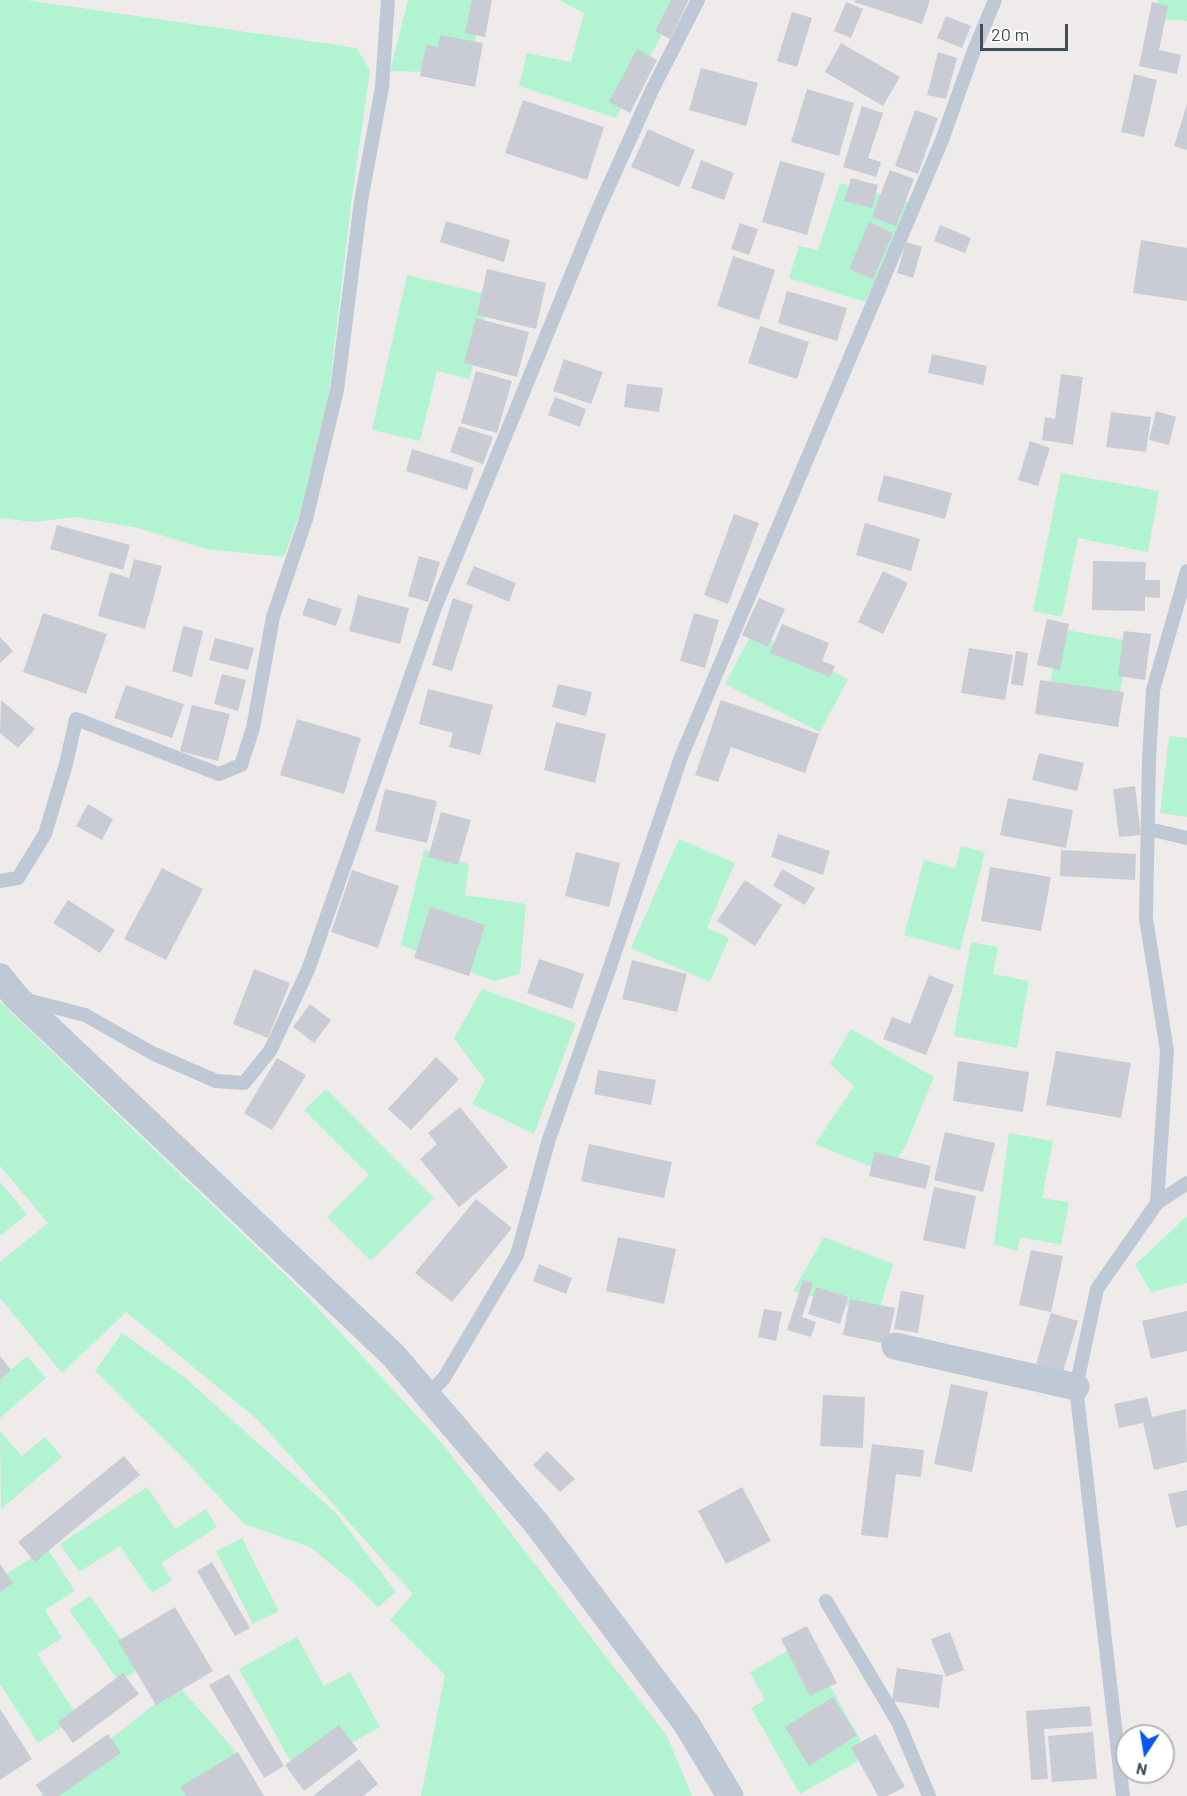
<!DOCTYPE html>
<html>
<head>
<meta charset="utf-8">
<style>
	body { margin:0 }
	#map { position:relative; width:1187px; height:1796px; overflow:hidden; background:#efebeb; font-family:Barlow,sans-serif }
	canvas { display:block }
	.north { position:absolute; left:1115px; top:1724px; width:60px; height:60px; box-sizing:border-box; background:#fff; border:2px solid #b3b8bd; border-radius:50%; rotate:192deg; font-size:16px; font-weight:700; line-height:24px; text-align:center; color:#424d5a }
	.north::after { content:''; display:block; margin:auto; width:21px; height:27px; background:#0457ef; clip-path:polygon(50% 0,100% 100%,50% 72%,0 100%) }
	.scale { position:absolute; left:980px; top:24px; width:88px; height:27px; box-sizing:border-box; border:3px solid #424d5a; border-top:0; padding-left:8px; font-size:18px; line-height:21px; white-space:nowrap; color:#424d5a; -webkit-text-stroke:4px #fff; paint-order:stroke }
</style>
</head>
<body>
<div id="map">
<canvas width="1187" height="1796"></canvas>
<div class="north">N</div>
<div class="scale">20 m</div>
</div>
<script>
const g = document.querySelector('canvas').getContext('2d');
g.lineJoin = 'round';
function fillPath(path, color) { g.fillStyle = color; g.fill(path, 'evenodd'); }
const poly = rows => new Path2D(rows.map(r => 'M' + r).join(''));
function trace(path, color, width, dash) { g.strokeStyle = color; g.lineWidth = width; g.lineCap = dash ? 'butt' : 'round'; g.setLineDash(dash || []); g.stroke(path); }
const green = poly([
	[0,0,26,0,357,48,370,71,351,204,329,392,301,510,284,557,206,549,138,528,76,517,33,522,0,518],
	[408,0,485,0,467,73,390,71],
	[559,0,681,0,616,118,519,86,527,53,571,62,584,13],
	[1158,0,1187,0,1187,21,1155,18],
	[840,183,912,203,865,302,789,278,799,246,818,250],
	[407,275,490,295,470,379,437,371,420,441,372,430],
	[1061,473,1159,491,1148,552,1078,538,1062,617,1033,611],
	[1061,629,1131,641,1117,704,1049,689],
	[753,631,848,679,820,732,725,684],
	[1169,736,1187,738,1187,817,1160,813],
	[679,839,735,863,707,928,729,938,710,982,631,948],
	[961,846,985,852,960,950,904,935,924,860,955,868],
	[424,850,469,864,465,895,526,904,520,974,494,981,401,945],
	[971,942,998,947,993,974,1029,981,1017,1048,954,1036],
	[482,989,576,1023,534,1134,472,1104,485,1080,454,1038],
	[0,1002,304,1293,441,1442,667,1736,692,1796,421,1796,445,1675,390,1620,413,1594,258,1420,126,1312,62,1373,0,1298,0,1262,48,1223,0,1166],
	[851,1029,934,1077,906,1145,889,1174,815,1144,854,1086,830,1064],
	[326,1089,434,1198,371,1261,327,1217,369,1175,304,1110],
	[1009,1133,1053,1141,1042,1198,1069,1202,1061,1245,1021,1237,1017,1251,994,1244],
	[0,1182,27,1214,0,1236],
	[1187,1216,1187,1283,1151,1292,1135,1265],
	[824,1237,893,1264,878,1314,793,1291],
	[122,1333,183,1376,336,1513,396,1592,378,1607,354,1583,310,1547,244,1524,183,1458,95,1371],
	[27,1356,46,1378,0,1418,0,1379],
	[0,1431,22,1456,45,1437,62,1457,1,1509],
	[147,1487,175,1529,206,1509,217,1527,161,1563,172,1580,152,1593,120,1546,79,1572,60,1544],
	[242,1538,279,1611,253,1624,216,1551],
	[47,1548,75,1591,45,1610,62,1638,37,1654,78,1717,38,1743,0,1684,0,1578],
	[90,1596,141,1667,119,1682,69,1610],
	[297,1637,324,1686,350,1672,380,1727,297,1773,239,1669],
	[805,1641,869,1755,800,1794,751,1708,765,1700,750,1672],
	[178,1685,242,1759,225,1796,40,1796]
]);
const building = poly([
	[472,0,492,0,485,37,465,33],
	[671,0,689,0,670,39,655,31],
	[855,0,930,0,922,24,854,2],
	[846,2,863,9,851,38,834,31],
	[1152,2,1168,6,1159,50,1181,55,1177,74,1139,66],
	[792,12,812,18,797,67,777,61],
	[946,16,971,26,962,48,937,38],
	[440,35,483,43,475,87,420,76,426,45,438,47],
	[841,43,900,77,883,106,825,72],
	[637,49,657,60,630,113,609,102],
	[938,52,957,58,946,99,927,95],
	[701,68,758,83,746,126,689,110],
	[1134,74,1157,80,1144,137,1121,132],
	[807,89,854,103,839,156,791,142],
	[523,100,604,127,587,180,505,153],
	[1187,104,1187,150,1174,146],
	[862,106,883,113,868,158,881,162,876,177,843,167],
	[915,110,938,118,918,174,895,166],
	[648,129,695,150,679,187,631,167],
	[701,160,734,173,724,200,691,188],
	[780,161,825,173,807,235,762,222],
	[890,170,914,179,896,226,872,217],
	[851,178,878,185,872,208,844,201],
	[446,221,510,240,504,262,440,242],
	[869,222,893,233,873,279,849,269],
	[740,223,758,229,749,255,731,249],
	[940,225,971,238,965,253,934,241],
	[1141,240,1187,248,1187,301,1133,293],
	[906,242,922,247,913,278,897,273],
	[733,256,775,270,759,320,717,306],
	[487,269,546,283,536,329,477,315],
	[787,291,847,308,837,341,778,323],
	[476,318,529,332,517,377,464,363],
	[760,326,809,342,797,379,748,363],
	[932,354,987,366,983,385,928,373],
	[564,359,603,372,591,404,553,391],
	[476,371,512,381,497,433,461,423],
	[1061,374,1083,377,1073,445,1042,440,1045,417,1055,419],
	[627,384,663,388,659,412,624,407],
	[555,397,586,409,580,427,548,415],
	[1156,411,1176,417,1169,445,1149,440],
	[1111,412,1151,417,1146,452,1106,447],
	[459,426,493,437,483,464,450,452],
	[1030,441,1050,448,1038,486,1018,480],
	[412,449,474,468,467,490,406,471],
	[884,475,952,493,945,519,877,501],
	[734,514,759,523,728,604,704,595],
	[865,523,920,539,911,571,856,555],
	[57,525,130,545,123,570,50,549],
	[419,556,440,562,428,602,408,596],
	[134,559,162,566,145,629,98,616,110,572,129,578],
	[1093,561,1146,562,1145,580,1160,580,1160,598,1145,597,1145,611,1092,610],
	[474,566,516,583,509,602,466,584],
	[883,571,908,583,883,634,858,622],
	[358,595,409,608,400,644,349,631],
	[308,598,342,609,336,626,302,615],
	[453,598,473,605,452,671,432,665],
	[759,598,785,609,768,647,742,635],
	[43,613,107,634,86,694,23,672],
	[694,613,719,620,705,668,680,661],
	[1047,619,1069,624,1060,670,1037,665],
	[782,624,829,643,822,661,835,666,830,677,770,653],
	[183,626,203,631,192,677,172,671],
	[1124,631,1151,634,1145,680,1118,676],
	[0,637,13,651,0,663],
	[215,638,254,648,248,670,209,660],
	[969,648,1013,655,1005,700,961,693],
	[1016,651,1028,653,1023,686,1011,684],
	[222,674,246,680,238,711,214,704],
	[1040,680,1124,692,1118,727,1035,714],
	[558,684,592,692,586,716,552,707],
	[126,685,184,704,172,738,114,718],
	[428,689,493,705,480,755,449,747,453,733,419,724],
	[1,700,35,729,18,748,0,733],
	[721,700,819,734,805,773,731,747,718,782,695,775],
	[192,705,230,714,218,761,180,751],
	[297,719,361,738,344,794,280,775],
	[556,722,606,734,595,783,544,770],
	[1039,753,1084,763,1077,791,1032,780],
	[1135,786,1141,835,1119,837,1113,789],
	[385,789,437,801,427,843,375,831],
	[1008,798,1073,810,1066,848,1000,835],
	[88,804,113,819,102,840,76,826],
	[441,812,471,820,458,865,428,857],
	[778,834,830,851,823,875,771,857],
	[1061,850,1136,854,1135,880,1060,876],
	[576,852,620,863,609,907,565,896],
	[990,867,1051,877,1041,931,981,921],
	[162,868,203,889,166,960,124,939],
	[782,869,815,888,805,905,773,886],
	[352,870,399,886,378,948,331,932],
	[745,880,782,905,755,946,717,921],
	[68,900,115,930,100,953,53,923],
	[430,907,485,925,469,976,414,958],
	[539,959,584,974,572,1009,527,993],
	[632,960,687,974,677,1012,622,999],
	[254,969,290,983,268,1038,233,1024],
	[929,975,954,985,926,1055,883,1039,892,1017,910,1024],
	[310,1004,331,1020,314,1043,293,1027],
	[1056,1051,1131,1063,1121,1118,1046,1105],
	[436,1057,459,1079,411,1130,388,1109],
	[277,1058,306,1075,272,1130,244,1113],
	[958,1061,1029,1072,1023,1112,953,1101],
	[598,1070,656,1080,651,1105,594,1094],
	[460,1107,508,1167,459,1207,420,1159,437,1144,428,1133],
	[945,1132,995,1143,983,1192,934,1180],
	[589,1144,672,1162,664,1198,581,1181],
	[875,1152,931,1166,926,1189,869,1176],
	[934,1187,976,1196,965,1249,923,1240],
	[476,1199,512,1228,452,1302,415,1273],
	[618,1237,676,1249,664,1304,606,1291],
	[1031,1250,1063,1256,1051,1312,1019,1305],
	[539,1264,572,1278,566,1294,533,1281],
	[803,1280,813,1283,802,1317,816,1322,811,1337,787,1330],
	[816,1287,848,1297,840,1324,808,1314],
	[901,1291,924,1295,918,1333,894,1329],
	[850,1299,895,1308,887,1344,843,1335],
	[764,1309,782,1312,776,1341,758,1337],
	[1187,1311,1187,1351,1151,1359,1142,1321],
	[1051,1313,1078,1321,1063,1372,1036,1364],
	[0,1356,11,1370,0,1380],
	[951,1384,988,1392,972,1472,934,1464],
	[823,1395,865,1397,863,1448,820,1446],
	[1147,1397,1152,1417,1186,1409,1187,1462,1154,1470,1143,1423,1119,1428,1114,1404],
	[872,1444,924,1450,921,1477,896,1474,888,1538,861,1535],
	[547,1451,575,1479,560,1492,533,1465],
	[124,1456,140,1475,35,1562,18,1542],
	[742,1487,771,1541,726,1564,698,1511],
	[1187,1490,1187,1525,1176,1528,1168,1494],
	[212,1562,250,1628,235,1636,197,1571],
	[0,1564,13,1583,0,1592],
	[175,1607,213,1671,156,1705,118,1641],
	[807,1626,837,1683,810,1696,781,1639],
	[950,1632,964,1670,946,1677,931,1639],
	[897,1668,943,1675,939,1708,892,1701],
	[123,1673,139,1694,73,1743,58,1722],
	[229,1674,284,1766,264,1778,209,1685],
	[833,1697,857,1735,809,1766,785,1727],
	[1090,1706,1092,1726,1044,1729,1048,1779,1031,1780,1026,1711],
	[0,1709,32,1759,0,1780],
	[339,1725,358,1750,304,1791,285,1765],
	[1093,1732,1097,1779,1052,1782,1048,1736],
	[108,1734,121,1753,59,1796,44,1796,36,1785],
	[876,1734,905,1787,887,1796,878,1796,851,1747],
	[238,1752,264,1796,186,1796,180,1787],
	[359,1759,378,1784,363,1796,313,1796]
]);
const service = poly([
	[1148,829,1187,838],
	[0,881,18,878,45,834,66,764,76,719,219,774,241,765,253,728,273,617,306,519,337,390,361,201,382,87,388,0],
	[27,1000,85,1015,154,1054,216,1081,244,1083,270,1051,308,970,434,610,597,212,652,90,698,0],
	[1157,1203,1167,1051,1146,918,1149,759,1153,690,1187,571],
	[427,1395,444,1378,517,1255,549,1139,610,967,681,757,942,140,973,53,995,0],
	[826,1601,898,1722,929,1796],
	[1123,1796,1076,1387,1097,1289,1157,1203,1187,1183]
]);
const minor = poly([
	[0,977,16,997,394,1356,537,1524,686,1723,730,1796],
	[895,1346,1076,1387]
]);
fillPath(green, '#b2f3d1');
fillPath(building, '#c9ccd4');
trace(service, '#bfc9d5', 14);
trace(minor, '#bfc9d5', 27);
</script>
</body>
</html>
